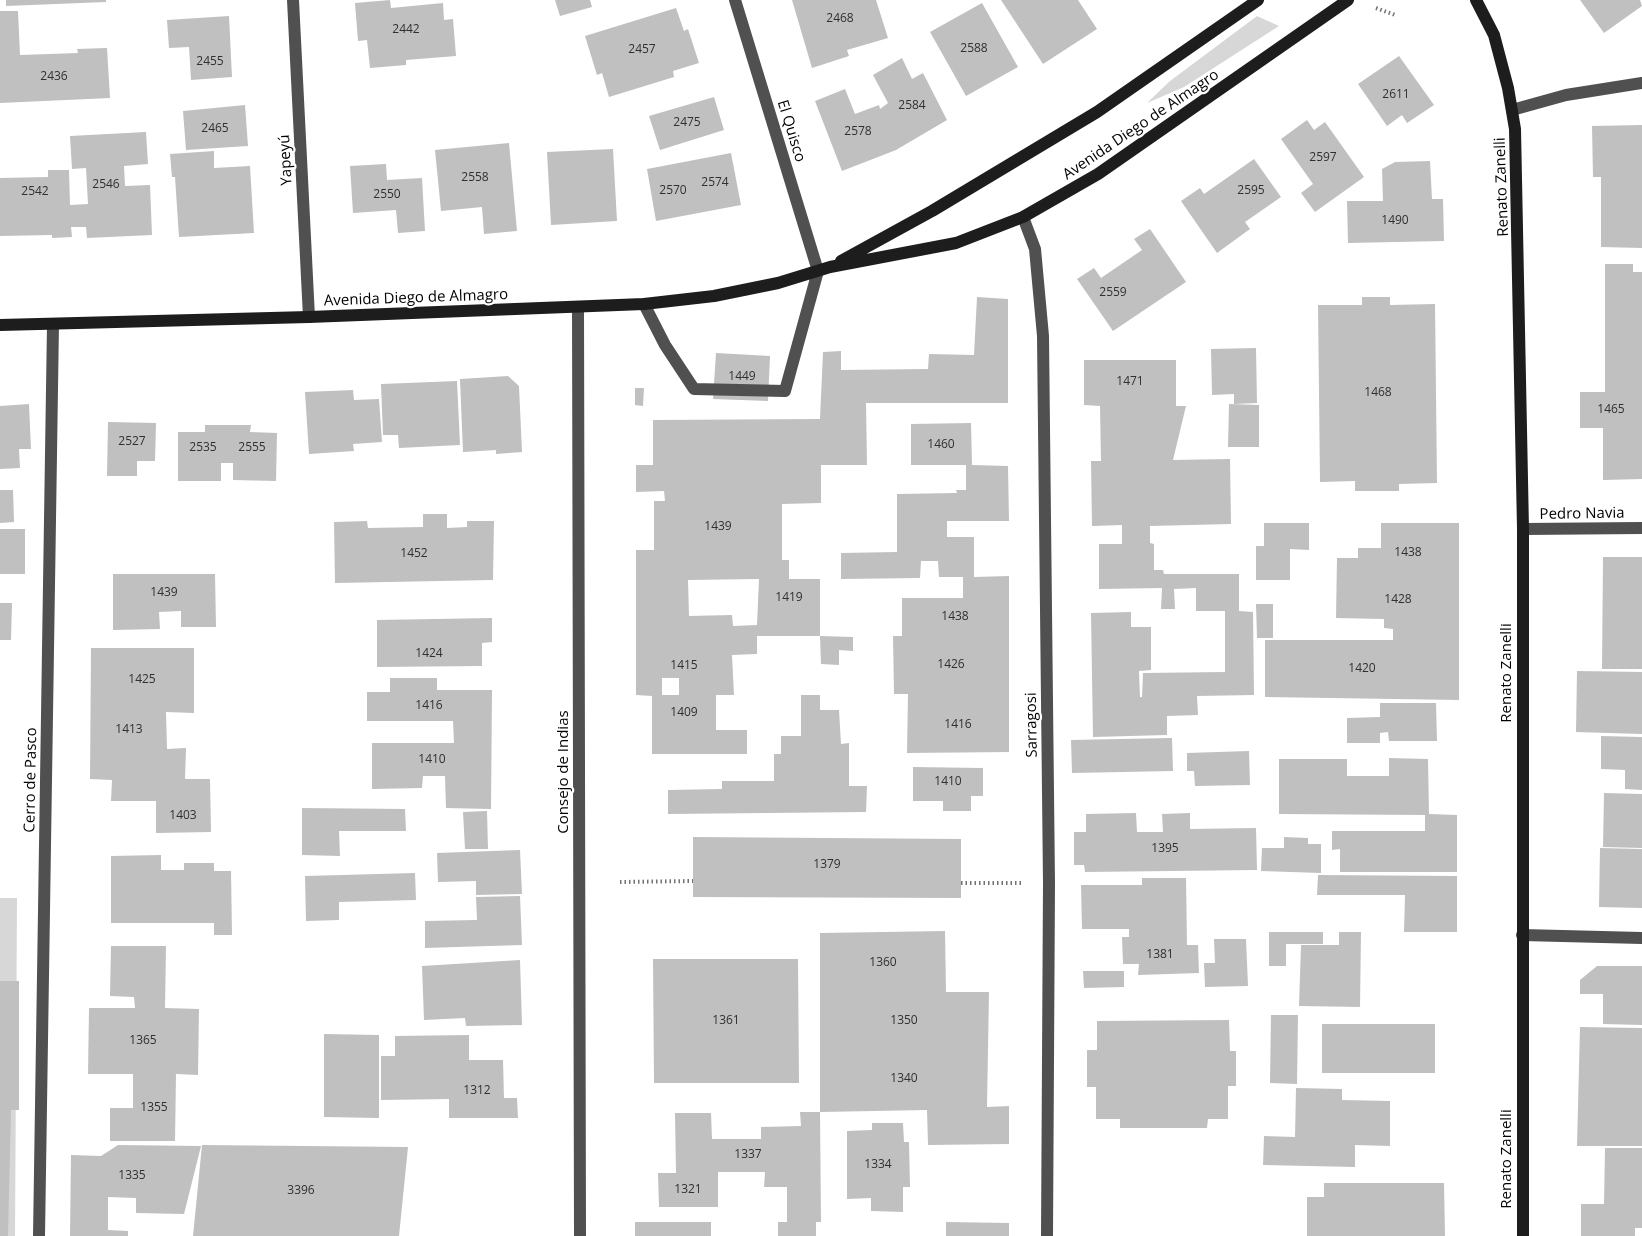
<!DOCTYPE html>
<html>
<head>
<meta charset="utf-8">
<style>
	body { margin:0 }
	canvas { display:block; background:#fff }
</style>
</head>
<body>
<canvas width="1642" height="1236"></canvas>
<script>
const g = document.querySelector('canvas').getContext('2d');
g.lineJoin = 'round';
function fillPath(path, color) { g.fillStyle = color; g.fill(path, 'evenodd'); }
const poly = rows => new Path2D(rows.map(r => 'M' + r).join(''));
function trace(path, color, width, dash) { g.strokeStyle = color; g.lineWidth = width; g.lineCap = dash ? 'butt' : 'round'; g.setLineDash(dash || []); g.stroke(path); }
function label(font, color, halo, rows, align = 'center') {
  g.font = font + ' "Open Sans",sans-serif'; g.lineWidth = 4.5; g.setLineDash([]); g.textBaseline = 'middle'; g.strokeStyle = halo; g.fillStyle = color; for (const [text, x, y, turn = 0] of rows) {
    g.save(); g.translate(x, y); g.rotate((+turn || 0) * Math.PI / 180); g.textAlign = isNaN(turn) ? turn : align; if (halo) g.strokeText(text, 0, 0); g.fillText(text, 0, 0); g.restore();
  }
}
const green = poly([
	[1257,16,1279,26,1184,87,1147,103,1170,81],
	[0,898,17,898,15,1236,0,1236]
]);
const building = poly([
	[6,0,106,0,106,2,6,6],
	[390,0,391,8,443,3,444,20,453,19,456,56,406,60,406,65,370,68,367,40,358,41,355,3],
	[555,0,590,0,592,7,560,16],
	[792,0,876,0,888,38,847,50,849,56,812,68],
	[1001,0,1078,0,1097,29,1043,64],
	[1580,0,1640,0,1642,6,1604,33],
	[982,3,1018,67,966,96,930,32],
	[676,8,684,31,688,29,699,63,673,71,674,77,609,97,602,73,597,75,585,36],
	[0,11,18,11,20,55,78,53,77,49,107,48,110,98,0,103],
	[229,16,232,77,191,80,189,47,169,48,167,20],
	[1399,56,1434,105,1407,123,1402,115,1387,126,1358,84],
	[902,58,912,79,923,73,947,120,896,150,842,171,815,101,845,89,855,114,879,105,880,109,888,103,873,75],
	[714,97,724,130,660,150,649,116],
	[245,105,248,146,186,150,183,111],
	[1307,120,1314,130,1325,122,1364,177,1315,212,1301,193,1313,184,1281,139],
	[1642,125,1642,248,1601,247,1601,177,1593,177,1592,126],
	[146,132,148,164,124,166,125,186,150,185,152,235,87,238,86,227,71,227,72,237,52,238,52,235,0,236,0,178,48,177,48,170,69,170,70,205,88,204,86,168,72,169,70,136],
	[509,143,517,231,484,234,482,207,441,211,435,150],
	[613,149,617,221,551,225,547,152],
	[214,151,214,168,250,166,254,233,179,237,175,177,172,177,170,154],
	[731,153,741,205,656,221,647,169],
	[1254,159,1281,197,1245,222,1250,229,1217,253,1181,201,1200,188,1204,194],
	[1430,161,1432,199,1443,199,1444,241,1348,243,1347,201,1383,201,1382,169,1395,162],
	[386,164,387,180,422,178,425,231,398,233,396,210,353,213,350,166],
	[1150,229,1186,282,1113,331,1077,279,1094,268,1101,278,1142,250,1134,239],
	[1605,264,1633,264,1633,272,1642,272,1642,479,1603,480,1603,428,1580,428,1580,392,1605,392],
	[977,297,1008,299,1008,403,866,403,867,465,821,465,821,503,782,504,782,560,789,560,789,579,820,579,820,636,757,636,757,654,732,655,734,695,716,695,716,730,747,730,747,754,652,754,652,696,636,695,636,550,654,550,654,501,665,501,664,491,636,492,636,465,653,465,653,420,820,419,823,352,841,351,841,370,928,369,929,354,974,355],
	[759,579,757,625,733,626,732,615,689,616,688,580],
	[662,678,679,678,679,695,662,695],
	[1362,297,1390,297,1390,305,1435,304,1437,483,1399,484,1399,491,1355,491,1355,481,1320,482,1318,305,1362,305],
	[1256,348,1257,403,1234,404,1234,394,1212,395,1211,349],
	[716,353,770,356,768,401,713,399],
	[1084,360,1176,360,1176,406,1186,406,1173,460,1230,459,1231,524,1150,526,1150,543,1154,544,1154,570,1163,570,1164,574,1239,574,1239,611,1253,612,1254,695,1197,696,1198,715,1167,716,1167,735,1093,737,1091,613,1131,612,1131,627,1151,627,1151,670,1139,671,1140,697,1142,697,1143,673,1225,672,1225,611,1196,611,1196,588,1174,589,1175,609,1161,609,1162,588,1099,589,1099,544,1122,544,1122,525,1092,526,1091,461,1101,461,1100,406,1084,405],
	[508,376,519,386,522,452,496,454,496,450,463,452,460,379],
	[457,381,460,445,399,448,398,435,383,435,381,384],
	[635,388,644,388,643,406,635,405],
	[353,390,354,400,379,399,382,442,353,444,354,451,309,454,305,392],
	[29,404,31,449,19,449,20,468,0,469,0,406],
	[1229,404,1259,405,1259,447,1228,447],
	[108,422,156,423,155,461,137,461,137,476,107,476],
	[971,423,972,465,1008,466,1009,521,947,521,947,537,974,537,974,577,1009,576,1009,752,907,753,908,694,894,694,893,636,902,636,902,598,963,598,963,577,939,577,938,561,921,561,920,578,841,579,841,553,897,552,897,494,957,493,956,490,966,490,966,465,911,465,911,424],
	[205,425,251,425,250,432,277,433,276,481,233,480,233,463,221,463,221,481,178,481,178,432,205,432],
	[0,490,13,490,14,522,0,523],
	[423,514,447,514,447,528,467,527,467,521,494,521,493,580,335,583,334,522,367,521,368,528,423,527],
	[1264,523,1309,523,1309,550,1290,549,1290,580,1256,580,1256,546,1264,546],
	[1381,523,1459,523,1459,700,1265,697,1265,640,1393,640,1393,629,1384,628,1384,619,1336,618,1337,558,1358,558,1358,548,1381,548],
	[0,529,25,529,25,574,0,574],
	[1603,557,1642,557,1642,669,1602,669],
	[113,574,215,574,216,627,181,627,181,611,159,612,160,629,113,630],
	[0,603,12,603,11,640,0,640],
	[1256,604,1273,604,1273,638,1257,638],
	[492,618,492,642,482,643,482,666,377,667,377,620],
	[820,636,853,637,853,651,839,650,839,665,821,664],
	[91,648,194,648,194,713,166,712,167,749,186,748,185,779,210,779,211,832,156,833,156,801,111,801,112,780,90,779],
	[1577,671,1642,672,1642,734,1576,732],
	[390,678,437,678,437,690,492,690,491,809,446,808,445,776,423,776,422,788,372,789,372,743,454,743,453,721,367,721,367,692,390,692],
	[801,695,820,695,820,710,839,710,841,744,849,743,849,786,867,786,866,812,668,814,668,790,722,789,722,781,774,781,774,754,781,754,781,736,801,736],
	[1380,703,1436,703,1437,741,1389,741,1388,732,1380,733,1380,743,1347,743,1347,718,1380,717],
	[1601,736,1642,737,1642,790,1625,789,1625,770,1601,769],
	[1172,738,1173,771,1072,773,1071,740],
	[1249,751,1250,785,1195,786,1194,771,1187,771,1187,753],
	[1389,758,1428,759,1429,814,1457,815,1457,872,1340,872,1340,849,1332,850,1332,831,1425,831,1425,815,1279,814,1279,759,1347,759,1347,776,1389,776],
	[913,767,983,768,983,796,971,796,971,811,943,811,943,801,913,801],
	[1604,793,1642,794,1642,848,1603,847],
	[302,808,405,809,406,831,339,831,340,856,302,855],
	[487,811,488,849,465,849,463,812],
	[1136,813,1137,832,1163,832,1162,814,1190,813,1190,829,1256,828,1257,870,1085,872,1084,865,1074,865,1074,832,1086,832,1086,814],
	[693,837,961,839,961,898,693,897],
	[1284,837,1308,838,1308,844,1321,844,1321,873,1261,871,1262,848,1284,848],
	[1600,848,1642,849,1642,908,1599,907],
	[520,850,522,894,476,895,476,881,438,882,437,853],
	[161,855,161,870,184,870,184,863,214,863,214,871,231,871,232,935,214,935,214,923,111,923,111,856],
	[415,873,416,900,339,902,339,920,306,921,305,876],
	[1318,875,1457,876,1457,932,1404,932,1405,895,1317,895],
	[1142,878,1186,878,1187,945,1198,945,1199,973,1138,975,1139,964,1123,964,1122,937,1129,937,1129,929,1082,929,1081,885,1142,885],
	[520,896,522,945,425,948,425,921,477,920,476,897],
	[945,931,946,992,989,992,987,1107,1009,1106,1009,1144,928,1145,927,1110,820,1112,821,1222,816,1222,816,1236,778,1236,778,1222,787,1222,787,1187,764,1187,765,1172,718,1172,718,1207,659,1207,658,1173,676,1173,675,1113,711,1113,712,1139,761,1139,761,1127,801,1126,800,1112,820,1112,820,933],
	[1269,932,1323,932,1323,944,1286,944,1286,966,1269,966],
	[1339,932,1361,932,1360,1007,1299,1006,1301,945,1339,945],
	[1214,939,1246,939,1248,986,1205,987,1204,963,1215,963],
	[111,946,166,946,165,1008,199,1009,198,1075,176,1074,175,1141,110,1141,110,1108,133,1108,133,1074,88,1074,89,1008,135,1008,134,997,110,996],
	[653,959,798,959,799,1083,654,1083],
	[520,960,522,1025,466,1026,465,1018,424,1020,422,966],
	[1597,966,1642,966,1642,1025,1603,1024,1603,994,1580,994,1580,980],
	[1083,971,1124,971,1124,987,1084,988],
	[0,981,19,981,19,1110,11,1110,8,1236,0,1236],
	[1271,1015,1298,1015,1297,1084,1270,1083],
	[1229,1020,1230,1051,1236,1051,1236,1086,1228,1086,1228,1119,1208,1119,1207,1128,1120,1128,1120,1119,1096,1119,1096,1087,1087,1087,1087,1050,1097,1050,1097,1021],
	[1322,1024,1435,1024,1435,1073,1322,1073],
	[1580,1027,1642,1028,1642,1146,1577,1146],
	[324,1034,379,1035,379,1118,324,1117],
	[469,1035,469,1060,503,1060,504,1098,517,1098,518,1118,449,1118,449,1099,381,1100,381,1056,395,1056,395,1036],
	[1296,1088,1342,1089,1342,1100,1390,1101,1390,1146,1355,1145,1355,1167,1263,1165,1264,1136,1295,1137],
	[872,1123,903,1123,904,1142,909,1142,910,1187,903,1187,903,1212,871,1211,871,1198,847,1199,847,1131,872,1130],
	[118,1145,201,1146,184,1214,136,1213,136,1198,108,1197,108,1230,128,1231,128,1236,70,1236,71,1155,101,1156],
	[202,1145,408,1147,399,1236,193,1236],
	[1605,1148,1642,1148,1642,1228,1635,1228,1635,1236,1581,1236,1581,1204,1604,1204],
	[1324,1183,1444,1183,1445,1236,1307,1236,1307,1197,1324,1197],
	[635,1222,711,1222,711,1236,635,1236],
	[946,1222,1009,1223,1009,1236,946,1236]
]);
const path = poly([
	[1376,8,1395,15],
	[620,882,693,881],
	[961,883,1024,883]
]);
const lane = poly([
	[644,304,665,345,694,389,785,391,818,271]
]);
const street = poly([
	[293,0,309,317],
	[735,0,818,271],
	[1512,110,1566,95,1642,83],
	[1023,217,1035,249,1043,336,1049,883,1047,1236],
	[578,307,580,1236],
	[1523,529,1642,528],
	[1522,935,1642,938],
	[39,1236,53,324]
]);
const secondary = poly([
	[1476,0,1494,35,1508,88,1515,129,1523,529,1523,1236],
	[841,261,932,211,1097,112,1258,0],
	[0,325,309,317,644,304,714,296,778,283,830,267,956,243,1023,217,1098,174,1348,0]
]);
const numberNames = [
	["2468",840,19],
	["2442",406,30],
	["2588",974,49],
	["2457",642,50],
	["2455",210,62],
	["2436",54,77],
	["2611",1396,95],
	["2584",912,106],
	["2475",687,123],
	["2465",215,129],
	["2578",858,132],
	["2597",1323,158],
	["2558",475,178],
	["2574",715,183],
	["2546",106,185],
	["2570",673,191],
	["2595",1251,191],
	["2542",35,192],
	["2550",387,195],
	["1490",1395,221],
	["2559",1113,293],
	["1449",742,377],
	["1471",1130,382],
	["1468",1378,393],
	["1465",1611,410],
	["2527",132,442],
	["1460",941,445],
	["2535",203,448],
	["2555",252,448],
	["1439",718,527],
	["1438",1408,553],
	["1452",414,554],
	["1439",164,593],
	["1419",789,598],
	["1428",1398,600],
	["1438",955,617],
	["1424",429,654],
	["1426",951,665],
	["1415",684,666],
	["1420",1362,669],
	["1425",142,680],
	["1416",429,706],
	["1409",684,713],
	["1416",958,725],
	["1413",129,730],
	["1410",432,760],
	["1410",948,782],
	["1403",183,816],
	["1395",1165,849],
	["1379",827,865],
	["1381",1160,955],
	["1360",883,963],
	["1361",726,1021],
	["1350",904,1021],
	["1365",143,1041],
	["1340",904,1079],
	["1312",477,1091],
	["1355",154,1108],
	["1337",748,1155],
	["1334",878,1165],
	["1335",132,1176],
	["1321",688,1190],
	["3396",301,1191]
];
const streetNames = [
	["Avenida Diego de Almagro",1141,125,-34],
	["El Quisco",791,131,73],
	["Yapeyú",286,160,-93],
	["Renato Zanelli",1502,187,-92],
	["Avenida Diego de Almagro",416,298,-2],
	["Pedro Navia",1582,514,-1],
	["Renato Zanelli",1507,673,-90],
	["Sarragosi",1032,725,-91],
	["Consejo de Indias",564,772,-90],
	["Cerro de Pasco",31,780,-89],
	["Renato Zanelli",1507,1159,-90]
];
fillPath(green, '#d7d7d7');
fillPath(building, '#c0c0c0');
trace(path, '#727272', 4, [1.5, 3]);
trace(lane, '#505050', 12);
trace(street, '#505050', 12);
trace(secondary, '#1d1d1d', 12);
label('12px', '#303030', null, numberNames);
label('15px', '#000', '#fff', streetNames);
</script>
</body>
</html>
